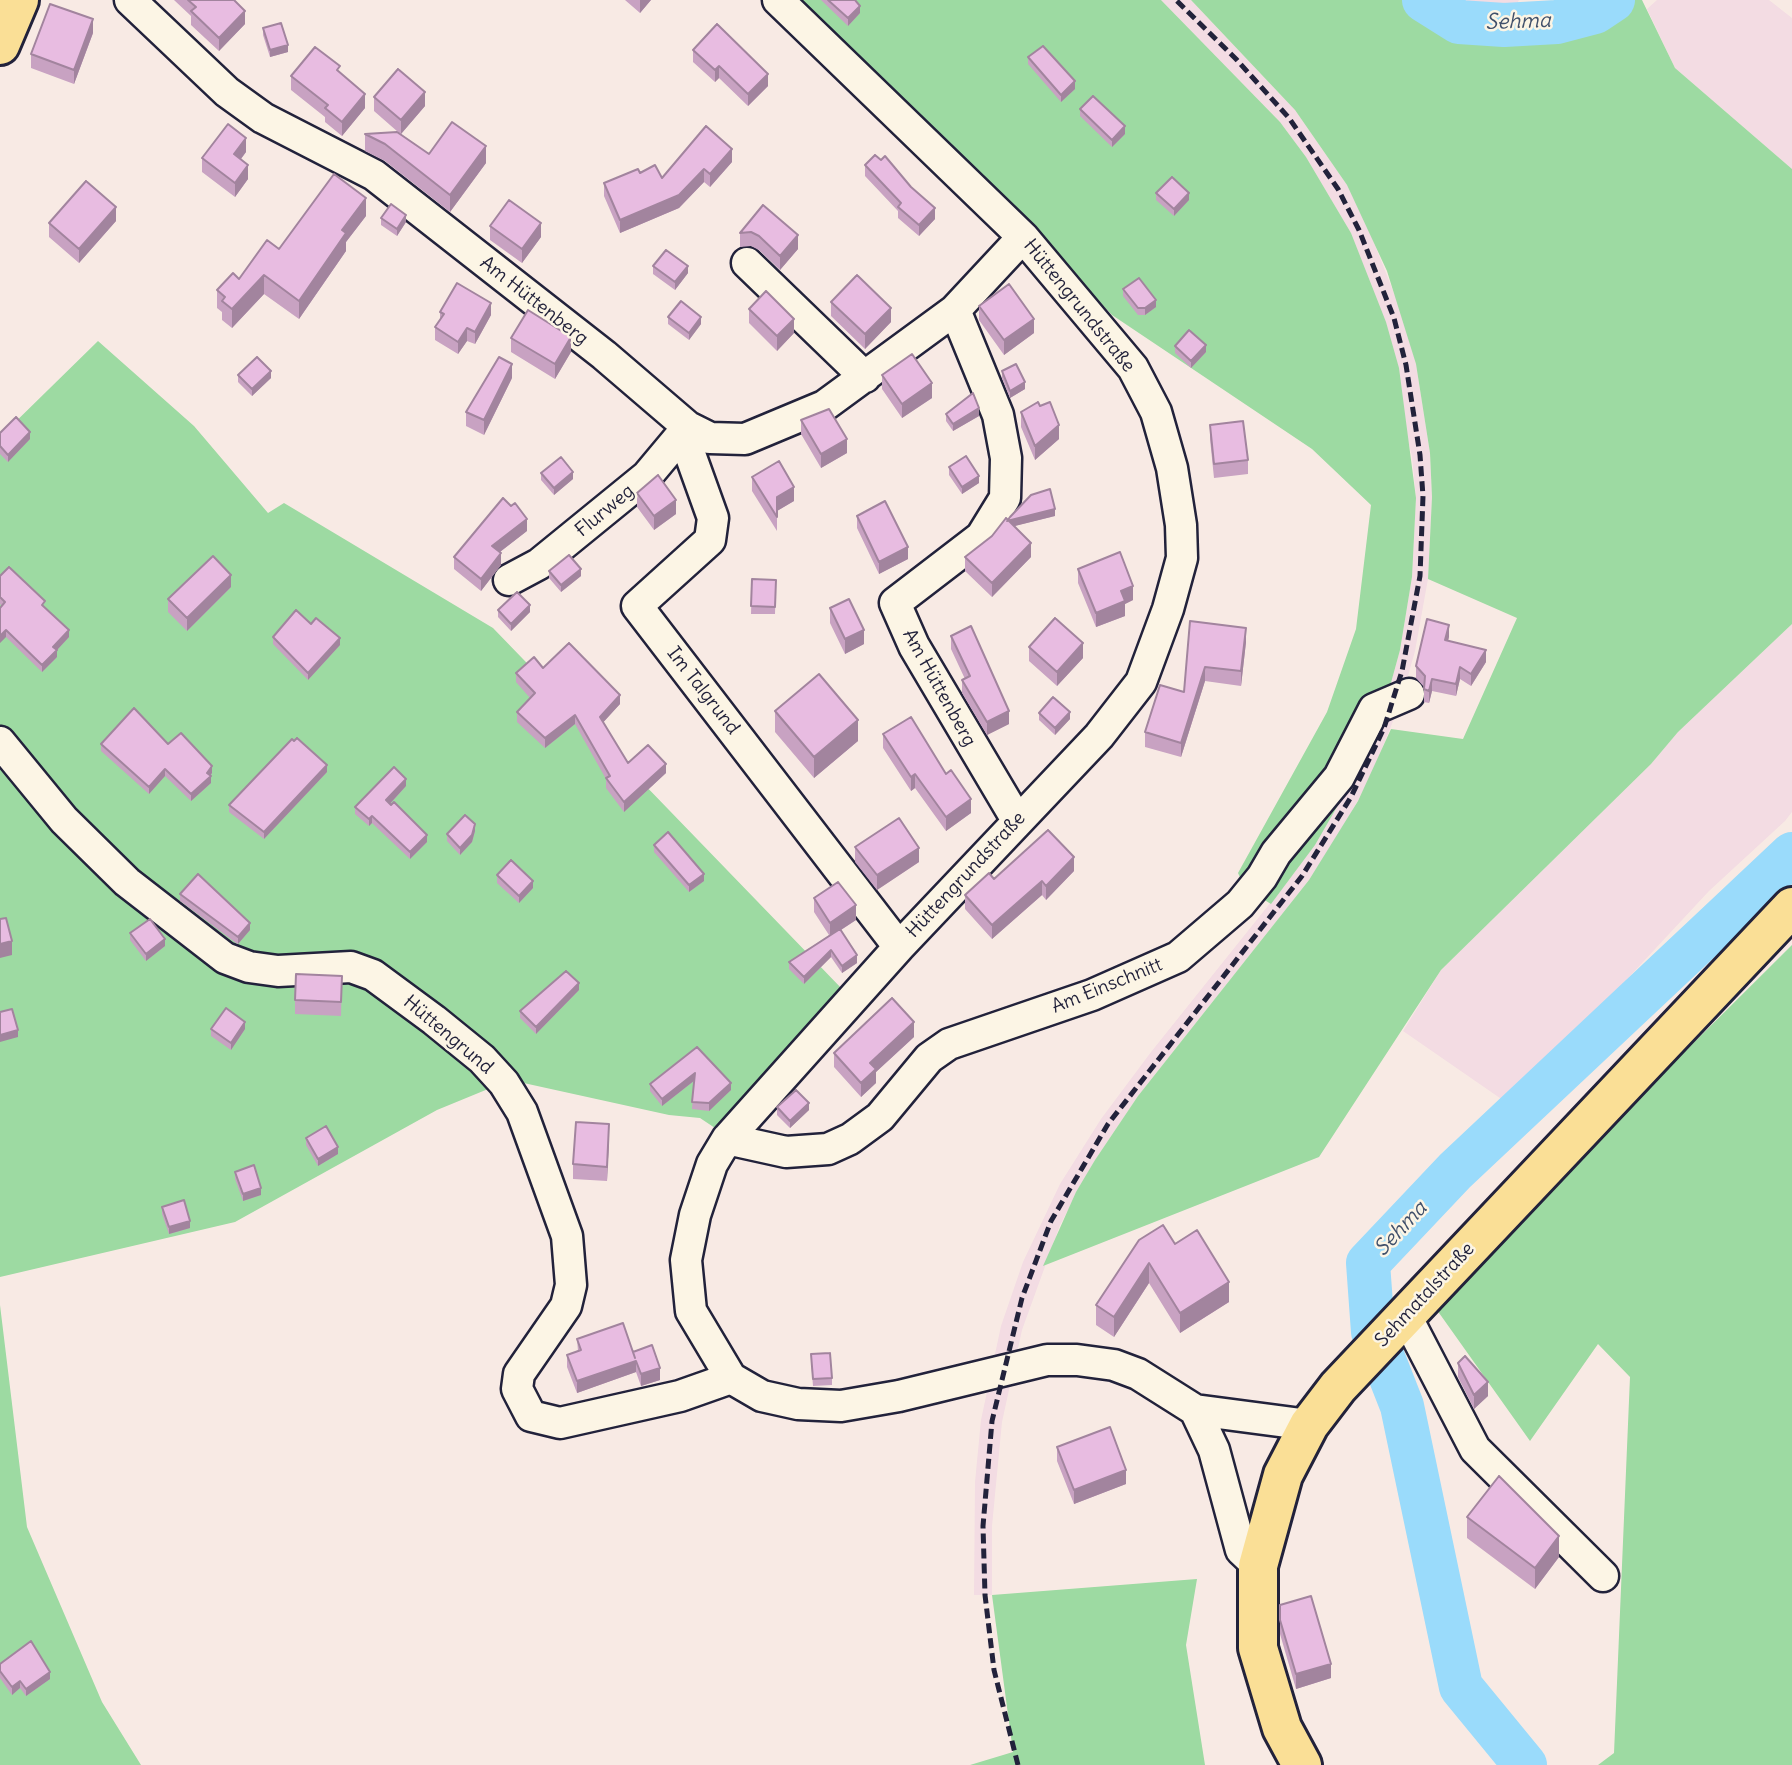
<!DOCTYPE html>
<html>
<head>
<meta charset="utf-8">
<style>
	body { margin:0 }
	canvas { display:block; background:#f8eae4 }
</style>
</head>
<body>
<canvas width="1792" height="1765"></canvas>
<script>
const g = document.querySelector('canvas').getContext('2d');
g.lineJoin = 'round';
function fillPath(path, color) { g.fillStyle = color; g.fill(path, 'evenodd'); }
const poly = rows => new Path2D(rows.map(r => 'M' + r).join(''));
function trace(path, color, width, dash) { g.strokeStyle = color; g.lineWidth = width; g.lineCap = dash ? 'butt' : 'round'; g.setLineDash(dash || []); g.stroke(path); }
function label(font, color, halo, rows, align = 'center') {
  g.font = font + ' Delius,sans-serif'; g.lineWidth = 5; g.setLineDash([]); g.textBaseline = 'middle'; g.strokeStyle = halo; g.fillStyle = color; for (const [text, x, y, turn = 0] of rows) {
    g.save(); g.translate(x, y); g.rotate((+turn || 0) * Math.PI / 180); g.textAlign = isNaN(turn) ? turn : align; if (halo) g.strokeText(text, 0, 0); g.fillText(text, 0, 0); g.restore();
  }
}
const built = poly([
	[1161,0,1191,0,1295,110,1347,185,1367,225,1403,316,1416,364,1430,453,1432,497,1428,579,1415,651,1400,704,1370,778,1344,826,1309,880,1138,1096,1095,1160,1060,1225,1022,1330,1002,1422,992,1526,992,1595,974,1595,975,1482,981,1420,1001,1326,1023,1262,1060,1184,1101,1119,1151,1052,1295,872,1344,796,1386,701,1400,650,1412,577,1416,498,1412,456,1351,233,1306,157,1280,122],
	[1425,0,1519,0,1504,25,1459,22],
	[1657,0,1769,0,1792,18,1792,169,1675,68,1647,9],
	[1792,624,1792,812,1785,821,1709,891,1510,1105,1403,1031,1441,970,1651,764,1678,732]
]);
const green = poly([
	[795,0,1161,0,1280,122,1306,157,1351,233,1386,322,1399,368,1416,498,1412,577,1400,650,1386,701,1356,774,1315,845,1271,904,1245,888,1238,873,1327,712,1356,629,1371,505,1312,449,1112,315,1036,234],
	[1191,0,1425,0,1459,22,1504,25,1557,22,1595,12,1613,0,1642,0,1675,68,1792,169,1792,624,1678,732,1651,764,1441,970,1319,1157,1043,1266,1076,1192,1095,1160,1138,1096,1309,880,1358,801,1391,729,1463,739,1517,618,1428,579,1432,497,1430,453,1416,364,1387,271,1347,185,1295,110],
	[98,341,194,426,268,513,284,503,493,628,844,991,718,1130,700,1118,669,1115,510,1080,437,1110,235,1222,0,1277,0,437],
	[1792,945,1792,1765,1598,1765,1614,1753,1630,1377,1598,1344,1530,1441,1432,1303],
	[0,1305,27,1527,102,1702,141,1765,0,1765],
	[1197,1579,1186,1645,1205,1765,970,1765,1013,1752,992,1595]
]);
const river = poly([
	[1424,0,1459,22,1504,25,1557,22,1595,12,1613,0],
	[1525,1765,1461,1687,1402,1406,1373,1332,1368,1263,1455,1171,1792,854]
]);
const minor = poly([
	[130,0,227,92,263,118,374,175,604,355,688,427,710,438,745,439,824,406,955,310,1023,237],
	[778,0,1023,237,1133,368,1156,412,1172,468,1181,525,1182,558,1168,609,1141,682,1099,736,899,947,727,1139,712,1164,695,1215,686,1260,691,1311,731,1378,762,1396,798,1404,841,1406,899,1396,1047,1360,1077,1360,1114,1365,1138,1374,1195,1410,1309,1425],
	[747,263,865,377],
	[955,310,998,415,1006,458,1005,498,981,537,895,603,914,646,1017,820],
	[688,427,690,454,713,518,710,540,637,606,899,947],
	[509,580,539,564,647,476,688,427],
	[0,742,64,820,127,882,225,958,249,967,278,971,351,967,373,975,434,1020,482,1059,504,1083,522,1112,567,1236,571,1285,566,1306,519,1374,517,1389,531,1416,560,1423,680,1396,731,1378],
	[727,1139,786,1152,828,1149,850,1139,880,1117,929,1058,949,1044,1092,995,1178,957,1240,904,1262,877,1276,853,1339,777,1374,709,1409,694],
	[1406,1316,1475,1449,1603,1576],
	[1195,1410,1214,1450,1241,1550,1258,1566]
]);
const major = poly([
	[0,45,19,0],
	[1302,1765,1282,1728,1258,1648,1258,1566,1283,1475,1309,1425,1338,1387,1792,907]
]);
const rail = poly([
	[1018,1765,994,1670,985,1595,983,1526,992,1421,1022,1298,1051,1221,1108,1124,1302,876,1351,797,1384,728,1402,671,1420,576,1423,496,1420,455,1406,365,1394,318,1359,230,1338,189,1289,118,1236,59,1176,0]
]);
const wall = poly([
	[174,0,234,0,245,24,219,51,191,25,191,16],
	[625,0,651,0,640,13],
	[821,0,855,0,860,13,848,26],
	[263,28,288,52,270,57,263,35],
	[93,33,74,84,31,68,31,54],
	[693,50,768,86,748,106,719,78,715,82,693,62],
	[1028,57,1075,89,1061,102,1028,64],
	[340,73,365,108,342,136,325,122,325,117,291,90,291,76],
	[374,97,425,106,401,134,429,154,486,163,450,212,385,161,365,151,365,134,398,132,374,111],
	[1080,109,1125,134,1112,147,1080,116],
	[246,152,241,159,248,179,235,197,202,172,202,158],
	[732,162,710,187,704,182,679,208,620,233,604,196,604,183,640,173,662,178],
	[865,165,935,219,919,236,898,218,898,211,865,176],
	[1156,193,1189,200,1174,216,1156,200],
	[763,205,798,249,780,270,759,250,751,246,740,247,740,233],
	[366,216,346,242,346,251,299,319,264,294,232,328,222,320,222,312,217,308,217,290,239,279,279,249],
	[381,218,406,222,397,236,381,225],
	[116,221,79,263,49,237,49,223],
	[490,226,541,237,522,263,490,240],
	[653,266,688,273,675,290,653,274],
	[1123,289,1156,307,1145,315,1138,315,1123,296],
	[831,302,891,322,865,349,831,316],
	[979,306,1034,333,1004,355,979,320],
	[749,309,794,333,777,351,749,323],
	[440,312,491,315,475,344,467,341,458,354,435,340,435,327,440,320],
	[668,317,701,324,689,340,668,324],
	[511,338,571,352,555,379,511,352],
	[1175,346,1206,352,1191,368,1175,353],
	[1002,371,1025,389,1010,398,1002,378],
	[238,375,271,378,252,396,238,382],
	[882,375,932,398,902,418,882,389],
	[512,378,484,435,466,426,466,412],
	[1021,412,1059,439,1035,460,1021,427],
	[946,414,979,416,953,431,946,421],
	[801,420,847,453,821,468,801,434],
	[1210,425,1248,460,1248,474,1214,478,1210,439],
	[0,433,30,439,8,462,0,454],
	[949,467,979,483,962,494,949,475],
	[541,473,573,479,554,495,541,480],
	[752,477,794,501,777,511,777,531,752,491],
	[637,493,676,514,654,530,637,507],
	[857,516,908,559,879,574,857,528],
	[1055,516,1014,526,1031,557,992,597,965,571,965,557,992,536,1008,520],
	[527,531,500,552,501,565,481,591,454,569,454,557],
	[1078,569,1133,600,1125,604,1125,616,1096,627,1078,583],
	[549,571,581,576,561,592,549,578],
	[0,576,45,608,69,637,57,650,57,657,42,672,6,637,2,606,0,604],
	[752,579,776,580,775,614,751,614],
	[231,587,187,631,168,612,168,599],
	[830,608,864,644,845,654,830,623],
	[498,610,530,612,511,631,498,617],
	[1190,621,1246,642,1241,686,1205,681,1181,757,1145,747,1145,732,1184,692],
	[311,624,340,645,308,680,273,644,273,637],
	[951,636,1009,724,987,735,962,693,962,680,965,679,951,649],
	[1449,637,1448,640,1486,662,1471,686,1460,679,1456,696,1432,691,1429,703,1424,702,1424,687,1416,678,1416,666],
	[1029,647,1083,658,1057,686,1029,661],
	[543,668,620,704,603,722,628,763,666,773,624,812,606,788,606,779,575,724,545,748,517,722,517,712,530,698,516,682,516,673],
	[775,711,858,741,814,778,775,732],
	[1039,713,1070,719,1055,735,1039,720],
	[883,734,946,774,971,813,946,831,915,788,911,791,883,748],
	[101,744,168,744,212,773,211,775,211,783,191,801,165,776,149,794,101,751],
	[327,772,264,839,229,812,229,805],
	[406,786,390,804,427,842,410,859,372,823,369,826,355,814,355,807],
	[475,831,472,842,460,855,447,841,447,834],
	[654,845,704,881,689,892,654,852],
	[855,847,919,862,877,890,855,862],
	[1074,871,1046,900,1042,895,992,939,965,909,965,895,994,879],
	[497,875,533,888,519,903,497,883],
	[180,894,250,930,238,944,236,943,180,901],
	[814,898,856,920,841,930,857,963,842,973,831,957,804,984,789,969,789,962,829,935,814,912],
	[130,933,165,946,146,961,130,940],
	[342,976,341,1016,295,1014,295,1000],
	[579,990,536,1034,520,1018,520,1011],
	[211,1029,245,1029,231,1050,211,1036],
	[914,1037,876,1072,876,1083,861,1097,834,1067,834,1053],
	[697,1047,731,1090,709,1111,692,1109,694,1081,662,1106,650,1091,650,1084],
	[777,1107,809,1110,790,1128,777,1115],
	[306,1138,338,1154,318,1166,306,1145],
	[609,1138,607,1181,573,1179,573,1164],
	[235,1172,261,1195,243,1201,235,1179],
	[162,1207,190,1228,169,1234,162,1214],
	[1175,1244,1229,1302,1180,1333,1149,1283,1114,1337,1096,1325,1096,1305],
	[577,1339,633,1352,660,1380,641,1386,636,1372,577,1393,567,1367,567,1355,578,1351],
	[811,1361,832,1378,832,1385,813,1386],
	[1458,1363,1488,1396,1474,1409,1458,1377],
	[1057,1447,1126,1484,1074,1504,1057,1461],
	[1467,1517,1559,1557,1535,1589,1467,1538],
	[1280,1605,1331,1678,1296,1689,1280,1634],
	[0,1664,50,1679,26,1696,20,1688,12,1695,0,1678]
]);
const shadedWall = poly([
	[640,0,651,0,640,13],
	[860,6,860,13,848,26,848,18],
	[245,11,245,24,219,51,219,38],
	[93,19,93,33,74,84,74,70],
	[288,45,288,52,270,57,270,50],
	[719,66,719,78,715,82,715,70],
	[768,74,768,86,748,106,748,94],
	[1075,81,1075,89,1061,102,1061,95],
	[425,92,425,106,401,134,401,120],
	[365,94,365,108,342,136,342,122],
	[1125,126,1125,134,1112,147,1112,140],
	[246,138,246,152,234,168,234,154],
	[486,146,486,163,450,212,450,195],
	[732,149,732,162,710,187,710,174],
	[248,165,248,179,235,197,235,183],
	[704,169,704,182,679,208,620,233,620,220],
	[1189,193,1189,200,1174,216,1174,209],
	[366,198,366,216,346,242,346,251,299,319,299,301,342,230],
	[116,207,116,221,79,263,79,249],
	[935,208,935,219,919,236,919,225],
	[406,215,406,222,397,236,397,229],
	[541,223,541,237,522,263,522,249],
	[798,235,798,249,780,270,780,256],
	[688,266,688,273,675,290,675,282],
	[264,275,264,294,232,328,232,309],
	[1156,300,1156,307,1145,315,1145,308],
	[491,303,491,315,475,344,475,332],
	[891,308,891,322,865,349,865,334],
	[701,317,701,324,689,340,689,333],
	[794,319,794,333,777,351,777,336],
	[1034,319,1034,333,1004,355,1004,340],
	[467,328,467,341,458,354,458,342],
	[571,337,571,352,555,379,555,364],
	[1206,345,1206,352,1191,368,1191,361],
	[512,364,512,378,484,435,484,420],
	[271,371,271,378,252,396,252,389],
	[1025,382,1025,389,1010,398,1010,391],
	[932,383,932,398,902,418,902,404],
	[979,408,979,416,953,431,953,424],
	[1059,425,1059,439,1035,460,1035,446],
	[30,432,30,439,8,462,8,455],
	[847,439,847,453,821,468,821,454],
	[573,472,573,479,554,495,554,488],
	[979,476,979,483,962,494,962,487],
	[794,487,794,501,777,511,777,531,777,497],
	[676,500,676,514,654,530,654,516],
	[1055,509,1055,516,1007,528,1007,521],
	[527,519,527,531,492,558,492,546],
	[1031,543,1031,557,992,597,992,583],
	[908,547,908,559,879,574,879,562],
	[501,553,501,565,481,591,481,579],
	[581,569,581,576,561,592,561,585],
	[231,575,231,587,187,631,187,618],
	[1133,586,1133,600,1125,604,1125,616,1096,627,1096,613,1121,591],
	[530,605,530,612,511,631,511,624],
	[1449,625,1449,637,1445,652,1445,640],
	[1246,628,1246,642,1241,686,1241,671],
	[6,630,6,637,0,643,0,636],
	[69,630,69,637,57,650,57,657,42,672,42,665,53,647],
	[864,630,864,644,845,654,845,639],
	[340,638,340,645,308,680,308,673],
	[1083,643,1083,658,1057,686,1057,672],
	[1486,650,1486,662,1471,686,1471,674],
	[1205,667,1205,681,1181,757,1181,743],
	[1460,667,1460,679,1456,696,1456,684],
	[1432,679,1432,691,1429,703,1429,691],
	[620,695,620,704,600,726,600,717],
	[1009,711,1009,724,987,735,987,722],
	[1070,712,1070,719,1055,735,1055,728],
	[575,715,575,724,545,748,545,738],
	[858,720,858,741,814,778,814,757],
	[666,764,666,773,624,812,624,802],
	[327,765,327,772,264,839,264,832],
	[212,766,212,773,209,777,211,776,211,783,191,801,191,794],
	[165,769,165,776,149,794,149,787],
	[915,774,915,788,911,791,911,777],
	[406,779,406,786,386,808,386,800],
	[971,799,971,813,946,831,946,817],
	[372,816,372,823,369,826,369,819],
	[475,824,475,831,472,842,460,855,460,848],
	[427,835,427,842,410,859,410,852],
	[919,848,919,862,877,890,877,875],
	[1074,857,1074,871,1046,900,1046,886],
	[704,874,704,881,689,892,689,885],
	[533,881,533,888,519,903,519,896],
	[1042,881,1042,895,992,939,992,925],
	[856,905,856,920,830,937,830,923],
	[250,923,250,930,238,944,238,937],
	[165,939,165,946,146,961,146,954],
	[12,941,12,955,0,958,0,944],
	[831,950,831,957,804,984,804,977],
	[857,955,857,963,842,973,842,966],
	[579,983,579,990,536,1034,536,1027],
	[245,1022,245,1029,231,1050,231,1043],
	[914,1022,914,1037,876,1072,876,1083,861,1097,861,1083,870,1063],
	[18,1030,18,1037,0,1042,0,1035],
	[695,1073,695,1080,662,1106,662,1099],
	[731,1083,731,1090,709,1111,709,1103],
	[809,1103,809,1110,790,1128,790,1121],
	[609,1124,609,1138,607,1181,607,1167],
	[338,1147,338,1154,318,1166,318,1159],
	[261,1188,261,1195,243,1201,243,1194],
	[190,1221,190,1228,169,1234,169,1227],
	[1149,1263,1149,1283,1114,1337,1114,1317],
	[1229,1282,1229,1302,1180,1333,1180,1313],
	[636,1361,636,1372,577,1393,577,1381],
	[660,1368,660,1380,641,1386,641,1374],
	[1488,1382,1488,1396,1474,1409,1474,1395],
	[1126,1470,1126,1484,1074,1504,1074,1490],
	[1559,1536,1559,1557,1535,1589,1535,1568],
	[1331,1664,1331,1678,1296,1689,1296,1674],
	[50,1672,50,1679,26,1696,26,1689],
	[20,1681,20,1688,12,1695,12,1687]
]);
const building = poly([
	[188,0,234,0,245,11,219,38,191,11,196,7,188,0],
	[828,0,855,0,860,6,848,18,828,0],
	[50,4,93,19,74,70,31,54,50,4],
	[281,23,288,45,270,50,263,28,281,23],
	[717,24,768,74,748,94,719,66,715,70,693,50,717,24],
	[1043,46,1075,81,1061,95,1028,57,1043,46],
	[315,47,340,66,337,70,365,94,342,122,325,108,328,105,291,76,315,47],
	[398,69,425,92,401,120,374,97,398,69],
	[1093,96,1125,126,1112,140,1080,109,1093,96],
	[452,122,486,146,450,195,385,144,365,134,397,132,429,154,452,122],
	[228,124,246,138,234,154,248,165,235,183,202,158,228,124],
	[706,126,732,149,710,174,704,169,679,195,620,220,604,183,638,169,640,173,655,165,662,178,706,126],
	[875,155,881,160,885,156,911,187,935,208,919,225,898,207,901,203,865,165,875,155],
	[334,174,366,198,342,230,346,233,299,301,264,275,232,309,222,301,225,297,217,290,233,273,239,279,267,240,279,249,334,174],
	[1172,177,1189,193,1174,209,1156,193,1172,177],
	[86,181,116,207,79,249,49,223,86,181],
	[509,200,541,223,522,249,490,226,509,200],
	[391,204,406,215,397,229,381,218,391,204],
	[763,205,798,235,780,256,759,236,751,232,740,233,763,205],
	[666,250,688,266,675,282,653,266,666,250],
	[857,275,891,308,865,334,831,302,857,275],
	[1139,278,1156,300,1145,308,1138,308,1123,289,1139,278],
	[457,283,491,303,475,332,467,328,458,342,435,327,444,314,440,312,457,283],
	[1009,284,1034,319,1004,340,979,306,1009,284],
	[766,291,794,319,777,336,749,309,766,291],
	[681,301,701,317,689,333,668,317,681,301],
	[528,310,571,337,555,364,511,338,528,310],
	[1189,330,1206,345,1191,361,1175,346,1189,330],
	[912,354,932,383,902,404,882,375,912,354],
	[257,357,271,371,252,389,238,375,257,357],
	[499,357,512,364,484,420,466,412,499,357],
	[1016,364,1025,382,1010,391,1002,371,1016,364],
	[973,393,979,408,953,424,946,414,973,393],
	[1038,402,1040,406,1050,402,1059,425,1035,446,1021,412,1038,402],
	[829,409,847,439,821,454,801,420,829,409],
	[16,417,30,432,8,455,0,446,0,433,16,417],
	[1243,421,1248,460,1214,464,1210,425,1243,421],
	[966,456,979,476,962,487,949,467,966,456],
	[561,457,573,472,554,488,541,473,561,457],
	[779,461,794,487,777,497,777,517,752,477,779,461],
	[658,475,676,500,654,516,637,493,658,475],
	[1050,489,1055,509,1007,521,1010,517,1031,495,1050,489],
	[503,498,511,506,515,503,527,519,492,546,501,553,481,579,454,557,503,498],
	[885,501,908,547,879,562,857,516,885,501],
	[1006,518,1031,543,992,583,965,557,992,536,1006,518],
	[1120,552,1133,586,1121,591,1125,601,1096,613,1078,569,1120,552],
	[569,555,581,569,561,585,549,571,569,555],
	[213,556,231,575,187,618,168,599,213,556],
	[9,567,45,601,42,605,69,630,53,647,57,650,42,665,6,630,0,636,0,608,5,602,0,597,0,576,9,567],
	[752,579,776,580,775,607,751,606,752,579],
	[517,592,530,605,511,624,498,610,517,592],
	[849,599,864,630,845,639,830,608,849,599],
	[296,610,311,624,316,618,340,638,308,673,273,637,296,610],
	[1055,618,1083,643,1057,672,1029,647,1055,618],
	[1427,619,1449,625,1445,640,1486,650,1471,674,1460,667,1456,684,1432,679,1429,691,1424,689,1425,676,1416,666,1427,619],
	[1190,621,1246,628,1241,671,1205,667,1181,743,1145,732,1160,685,1184,692,1190,621],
	[971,626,1009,711,987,722,962,680,970,676,951,636,971,626],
	[569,643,620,695,600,717,628,763,648,745,666,764,624,802,606,778,610,776,575,715,545,738,517,712,535,693,516,673,534,657,543,668,569,643],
	[819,674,858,720,814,757,775,711,819,674],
	[1053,697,1070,712,1055,728,1039,713,1053,697],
	[134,708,168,744,181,733,212,766,207,773,211,776,191,794,165,769,149,787,101,744,134,708],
	[911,717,946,774,951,770,971,799,946,817,915,774,911,777,883,734,911,717],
	[297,738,327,765,264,832,229,805,292,739,294,741,297,738],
	[394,767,406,779,386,800,391,805,394,802,427,835,410,852,372,816,369,819,355,807,394,767],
	[465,815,475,824,472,835,460,848,447,834,465,815],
	[899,818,919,848,877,875,855,847,899,818],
	[1048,830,1074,857,1046,886,1042,881,992,925,965,895,989,873,994,879,1048,830],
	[668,832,704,874,689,885,654,845,668,832],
	[511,860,533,881,519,896,497,875,511,860],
	[198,874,250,923,238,937,180,894,198,874],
	[838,882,856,905,830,923,814,898,838,882],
	[6,918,12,941,0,944,0,919,6,918],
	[150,919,165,939,146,954,130,933,150,919],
	[840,929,857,955,842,966,831,950,804,977,789,962,840,929],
	[566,971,579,983,536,1027,520,1011,566,971],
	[296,974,342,976,341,1002,295,1000,296,974],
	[892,998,914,1022,870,1063,876,1069,861,1083,834,1053,892,998],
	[226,1008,245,1022,231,1043,211,1029,226,1008],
	[12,1009,18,1030,0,1035,0,1012,12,1009],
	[697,1047,731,1083,709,1103,692,1102,695,1073,662,1099,650,1084,697,1047],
	[796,1090,809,1103,790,1121,777,1107,796,1090],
	[576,1122,609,1124,607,1167,573,1164,576,1122],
	[326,1126,338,1147,318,1159,306,1138,326,1126],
	[254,1165,261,1188,243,1194,235,1172,254,1165],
	[184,1200,190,1221,169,1227,162,1207,184,1200],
	[1163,1225,1175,1244,1197,1230,1229,1282,1180,1313,1149,1263,1114,1317,1096,1305,1139,1240,1163,1225],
	[623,1323,635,1358,633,1352,652,1345,660,1368,641,1374,636,1361,577,1381,567,1355,581,1350,577,1339,623,1323],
	[830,1353,832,1378,813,1379,811,1354,830,1353],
	[1465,1356,1488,1382,1474,1395,1458,1363,1465,1356],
	[1110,1427,1126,1470,1074,1490,1057,1447,1110,1427],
	[1499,1476,1559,1536,1535,1568,1467,1517,1499,1476],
	[1311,1596,1331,1664,1296,1674,1280,1620,1280,1605,1311,1596],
	[31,1641,50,1672,26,1689,20,1681,12,1687,0,1671,0,1664,31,1641]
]);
const streetNames = [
	["Am Hüttenberg",534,301,38],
	["Hüttengrundstraße",1079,306,51],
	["Flurweg",605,511,-40],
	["Am Hüttenberg",939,688,61],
	["Im Talgrund",703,691,52],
	["Hüttengrundstraße",966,875,-47],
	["Am Einschnitt",1107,986,-22],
	["Hüttengrund",448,1035,40],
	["Sehmatalstraße",1425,1295,-47]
];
const waterNames = [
	["Sehma",1518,22,-2],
	["Sehma",1401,1229,-47]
];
fillPath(built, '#f3dce3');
fillPath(green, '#9ddaa2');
trace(river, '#9adbfb', 44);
trace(minor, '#22223b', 35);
trace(major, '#22223b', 44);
trace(minor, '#fcf5e5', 30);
trace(major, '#fadf96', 38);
trace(rail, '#22223b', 5, [10, 5]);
fillPath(wall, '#c8a2c2');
fillPath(shadedWall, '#a2849e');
fillPath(building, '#e8bce1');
trace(building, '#a2849e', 2);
label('19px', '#22223b', '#fcf5e5', streetNames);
label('italic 21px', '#40506b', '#fcf5e5', waterNames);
</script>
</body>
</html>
